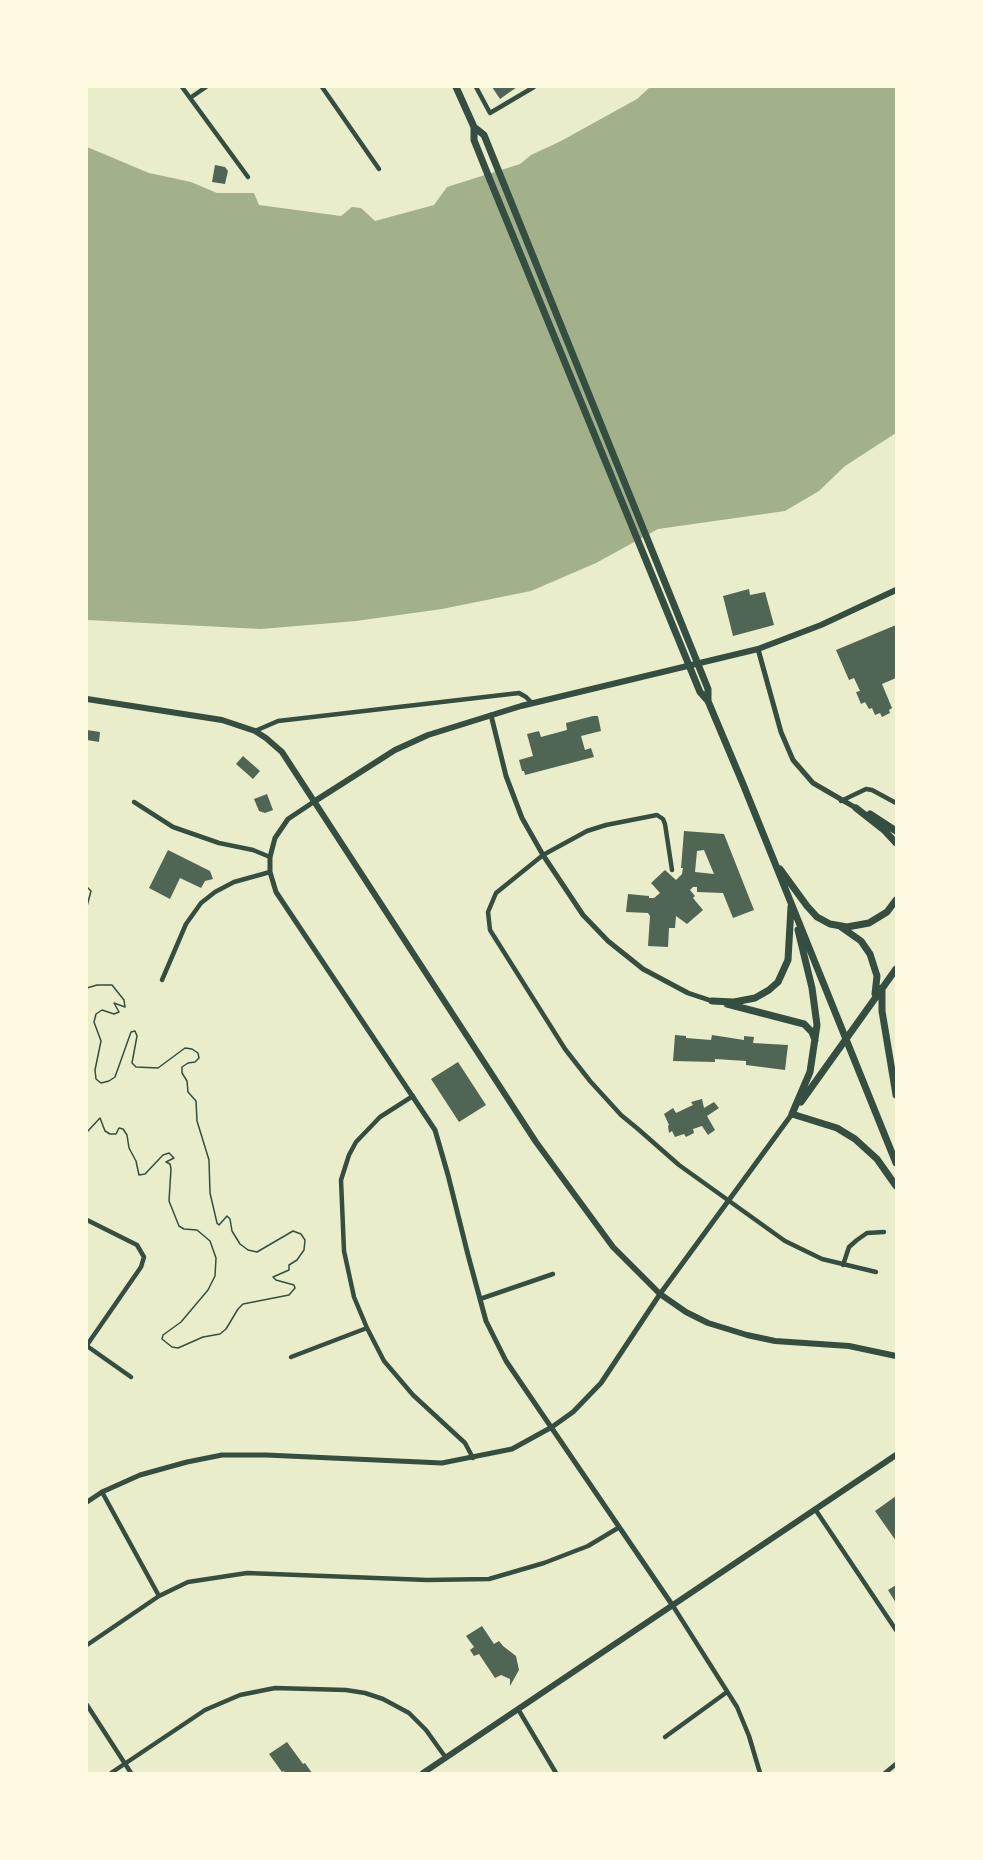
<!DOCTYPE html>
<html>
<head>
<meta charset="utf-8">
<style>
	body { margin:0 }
	#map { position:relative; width:983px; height:1860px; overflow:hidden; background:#e9edc9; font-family:"Work Sans",sans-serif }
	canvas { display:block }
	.frame { position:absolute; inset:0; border:88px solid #fefae0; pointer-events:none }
</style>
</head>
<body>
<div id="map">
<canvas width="983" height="1860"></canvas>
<div class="frame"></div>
</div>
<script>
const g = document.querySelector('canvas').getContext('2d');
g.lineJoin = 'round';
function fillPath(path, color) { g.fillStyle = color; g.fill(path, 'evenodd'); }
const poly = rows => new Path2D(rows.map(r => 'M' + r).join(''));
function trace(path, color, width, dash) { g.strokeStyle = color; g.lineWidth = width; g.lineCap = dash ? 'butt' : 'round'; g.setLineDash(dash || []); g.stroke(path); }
const water = poly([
	[650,87,896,87,896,433,845,466,819,491,785,511,658,529,596,563,531,591,442,609,356,621,261,629,87,620,87,147,149,173,191,182,217,193,254,193,259,205,341,216,352,207,361,208,375,221,434,205,447,187,520,164,531,155,561,141,637,99]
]);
const building = poly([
	[492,87,517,87,500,99],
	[215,165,225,167,228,171,225,184,212,182],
	[749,589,750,595,765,592,774,625,733,636,723,596],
	[896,625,896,678,882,684,892,708,889,710,890,713,882,717,880,713,875,715,872,708,869,709,865,702,861,704,856,692,860,691,854,678,849,680,836,650],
	[593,716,598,716,601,731,581,736,585,750,591,748,594,757,525,775,524,771,522,771,519,760,533,756,527,734,539,731,541,737,567,730,566,723],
	[87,730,100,732,99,742,87,740],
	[243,756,260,771,253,779,236,764],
	[267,794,273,810,265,813,259,811,254,799],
	[684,831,724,834,754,910,733,918,723,893,697,892,697,887,693,887,690,890,695,896,693,898,703,910,687,924,676,916,675,928,669,928,668,947,648,946,650,916,648,913,626,912,628,894,649,896,649,898,654,898,660,893,651,883,665,870,676,880,682,874,683,868,681,868],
	[704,850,714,874,695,872,697,851],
	[168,850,210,871,213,879,205,881,201,888,180,878,170,899,149,888],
	[675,1035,686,1036,686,1038,711,1040,712,1035,744,1040,744,1036,754,1037,753,1043,788,1045,785,1070,746,1065,746,1061,715,1059,715,1062,673,1061],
	[458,1062,486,1105,459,1122,431,1079],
	[702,1099,704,1108,714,1102,719,1108,707,1116,715,1130,708,1135,702,1126,693,1129,694,1133,686,1137,684,1134,675,1137,672,1131,669,1133,668,1126,669,1125,664,1114,673,1108,676,1113,693,1105,691,1102],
	[896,1496,896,1541,875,1511],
	[896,1585,896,1603,888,1590],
	[482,1626,494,1644,499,1641,503,1646,516,1656,519,1670,510,1686,510,1679,501,1675,495,1678,479,1654,474,1656,470,1650,474,1647,466,1636],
	[287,1742,303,1764,305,1763,312,1773,285,1773,284,1771,282,1772,269,1754]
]);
const path = poly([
	[87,862,87,865],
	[87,887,91,891,87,906],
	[87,988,97,985,112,985,124,1000,125,1007,114,1003,119,1012,114,1014,102,1010,96,1014,94,1022,101,1041,95,1070,96,1079,101,1083,109,1081,115,1077,131,1032,135,1031,137,1036,132,1063,136,1067,158,1068,185,1048,192,1049,198,1053,199,1058,195,1062,188,1063,182,1067,182,1073,187,1081,188,1092,196,1101,197,1121,209,1160,210,1193,217,1223,219,1225,227,1216,230,1219,232,1231,240,1244,248,1250,257,1252,293,1231,301,1234,305,1240,304,1250,297,1260,289,1265,289,1270,273,1277,276,1280,294,1285,295,1288,289,1295,243,1304,238,1309,226,1329,220,1334,203,1337,178,1348,172,1347,162,1339,163,1335,181,1322,208,1290,215,1276,216,1258,210,1241,197,1230,184,1229,179,1226,169,1201,171,1169,170,1164,166,1162,174,1158,169,1153,163,1155,145,1174,139,1175,136,1161,129,1148,127,1135,123,1129,119,1128,116,1134,110,1134,105,1131,100,1118,87,1132]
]);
const minor = poly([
	[182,87,248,177],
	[322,87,379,169],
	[476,87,490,113,534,87],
	[190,98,206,87],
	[255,731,278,721,519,693,526,697,532,703],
	[841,801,866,789,872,790,896,803],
	[134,802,173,827,219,843,253,850,270,857],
	[672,870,665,824,663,819,657,815,606,825,587,831,543,855,496,893,488,912,490,930,565,1049,590,1081,621,1115,638,1129,679,1165,785,1241,822,1259,876,1272],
	[162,980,186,924,201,903,215,892,234,882,270,872],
	[413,1096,380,1117,356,1142,349,1155,341,1180,344,1251,354,1297,367,1328,384,1361,413,1395,465,1443,473,1458],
	[87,1220,137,1245,144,1257,141,1267,87,1345],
	[843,1265,849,1247,857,1240,867,1233,884,1232],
	[480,1299,553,1274],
	[87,1346,131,1377],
	[291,1357,367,1328],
	[102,1492,159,1596],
	[815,1509,896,1630],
	[673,1606,737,1707,749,1736,760,1773],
	[87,1645,159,1596,188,1582,247,1573,427,1580,489,1579,544,1563,588,1546,618,1528],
	[87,1705,131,1773],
	[518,1709,556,1773],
	[665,1737,727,1692],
	[111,1773,205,1710,240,1695,275,1688,346,1690,365,1693,383,1699,409,1713,426,1730,446,1758],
	[885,1773,896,1764]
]);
const tertiary = poly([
	[758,649,781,732,793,760,813,783,856,808],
	[491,715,506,776,522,818,543,855,583,915,608,941,643,969,688,993,712,1001],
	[315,801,288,819,275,838,270,857,270,872,276,892,435,1130,448,1175,468,1255,486,1321,506,1361,673,1606],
	[87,1502,102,1492,140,1475,187,1462,222,1455,266,1455,442,1463,512,1449,552,1427,573,1412,601,1383,660,1294,792,1114]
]);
const secondary = poly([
	[87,699,222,720,255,731,266,738,282,752,536,1142,613,1247,660,1294,686,1312,708,1323,747,1335,775,1341,849,1346,896,1356],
	[315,801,395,750,428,735,521,706,758,649,821,625,896,590],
	[423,1773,896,1455]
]);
const primary = poly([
	[456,87,474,127,474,140,488,175,700,692,708,701,743,784,896,1163],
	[474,127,484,135,708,689,708,701],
	[856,808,884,830,896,843],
	[870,814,896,831],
	[780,869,807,906,817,917,830,924,847,927,869,923,887,912,896,900],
	[841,927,861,941,870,954,877,976,875,994],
	[882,988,882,1011,896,1095],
	[712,1001,734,1002,755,998,769,990,778,982,788,960,791,907],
	[727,1004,804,1024,812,1032,815,1040],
	[801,1102,896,969],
	[792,1114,810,1072,817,1025,812,988,798,930],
	[792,1114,837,1128,855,1139,877,1159,896,1186]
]);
fillPath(water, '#a3b18a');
fillPath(building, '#4f6655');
trace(path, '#344e41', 1.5);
trace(minor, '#344e41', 4.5);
trace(tertiary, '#344e41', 5);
trace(secondary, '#344e41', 6);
trace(primary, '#344e41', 7);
</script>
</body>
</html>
